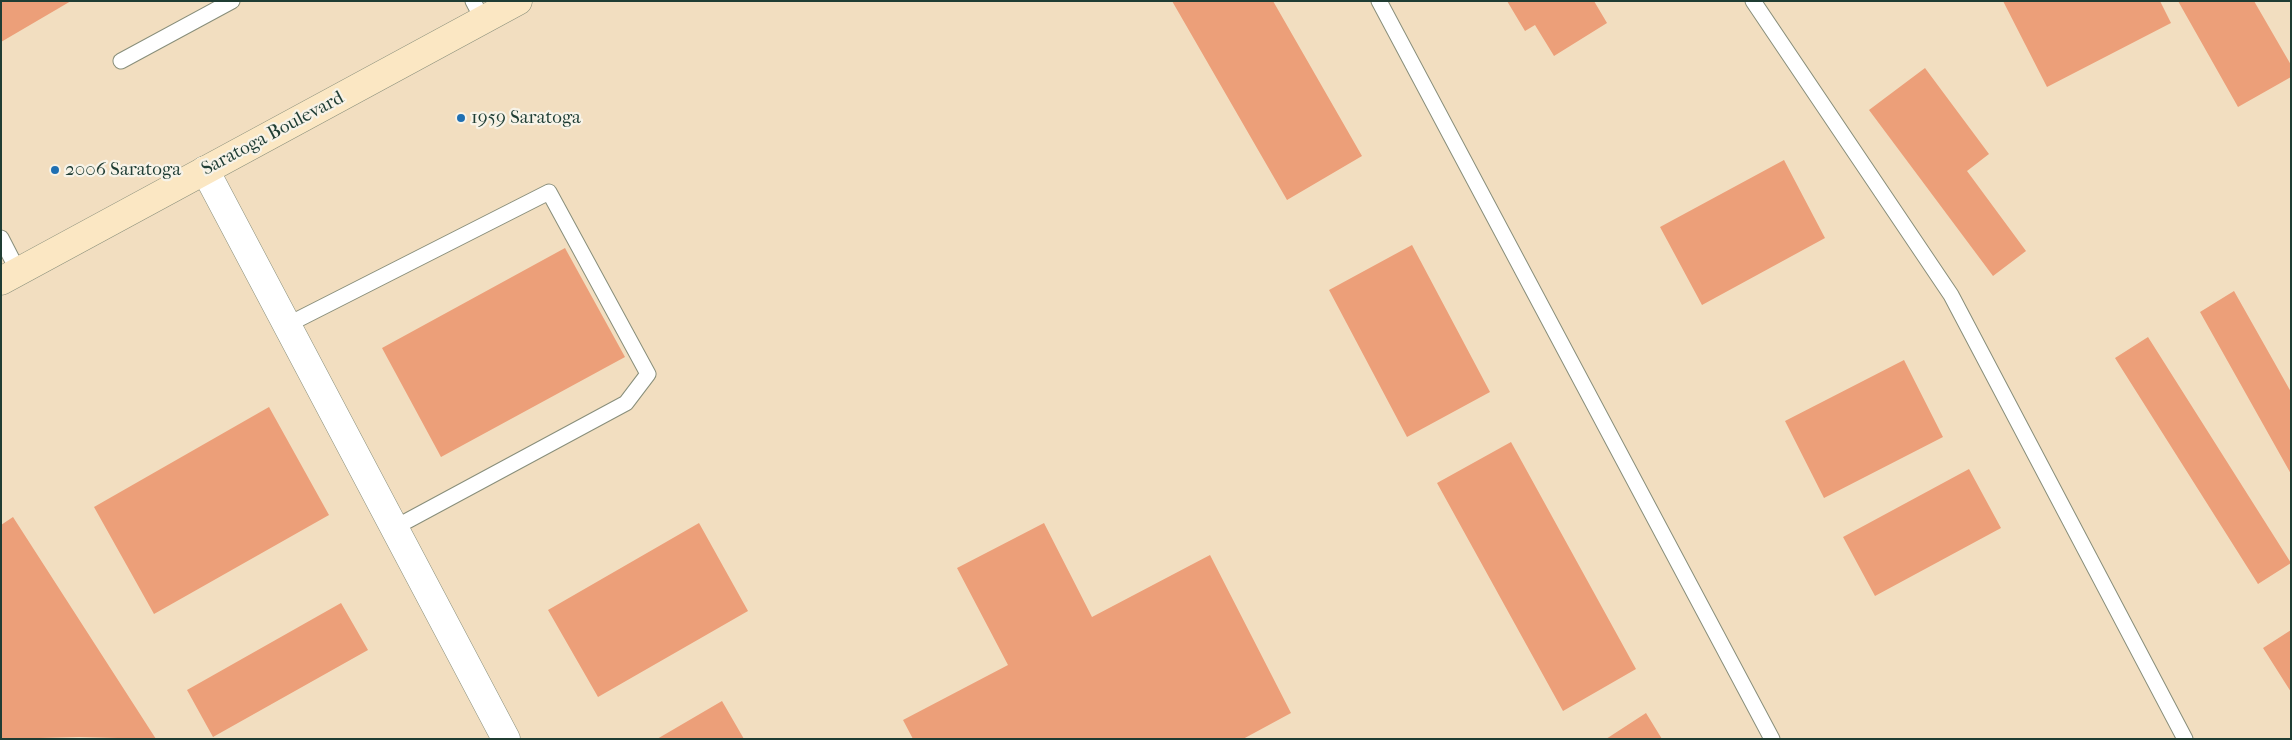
<!DOCTYPE html>
<html>
<head>
<meta charset="utf-8">
<style>
	body { margin:0 }
	#map { position:relative; width:2292px; height:740px; overflow:hidden; background:#f2dec0; font-family:"IM FELL French Canon",serif }
	canvas { display:block }
	.frame { position:absolute; inset:0; border:2px solid #1f3d34; pointer-events:none }
</style>
</head>
<body>
<div id="map">
<canvas width="2292" height="740"></canvas>
<div class="frame"></div>
</div>
<script>
const g = document.querySelector('canvas').getContext('2d');
g.lineJoin = 'round';
function fillPath(path, color) { g.fillStyle = color; g.fill(path, 'evenodd'); }
const poly = rows => new Path2D(rows.map(r => 'M' + r).join(''));
function trace(path, color, width, dash) { g.strokeStyle = color; g.lineWidth = width; g.lineCap = dash ? 'butt' : 'round'; g.setLineDash(dash || []); g.stroke(path); }
function label(font, color, halo, rows, align = 'center') {
  g.font = font + ' "IM FELL French Canon",serif'; g.lineWidth = 4.5; g.setLineDash([]); g.textBaseline = 'middle'; g.strokeStyle = halo; g.fillStyle = color; for (const [text, x, y, turn = 0] of rows) {
    g.save(); g.translate(x, y); g.rotate((+turn || 0) * Math.PI / 180); g.textAlign = isNaN(turn) ? turn : align; if (halo) g.strokeText(text, 0, 0); g.fillText(text, 0, 0); g.restore();
  }
}
const building = poly([
	[1,1,71,1,1,42],
	[1172,1,1273,1,1362,156,1287,200],
	[1507,1,1594,1,1607,23,1554,56,1535,25,1525,31],
	[2003,1,2160,1,2171,23,2047,87],
	[2178,1,2254,1,2291,65,2291,77,2238,107],
	[1925,68,1989,154,1967,171,2026,251,1993,276,1869,110],
	[1784,160,1825,238,1702,305,1660,227],
	[1412,245,1490,392,1407,437,1329,290],
	[565,248,625,357,441,457,382,348],
	[2234,291,2291,392,2291,474,2200,312],
	[2148,337,2291,563,2258,584,2115,358],
	[1904,360,1943,437,1824,498,1785,421],
	[269,407,329,515,154,614,94,507],
	[1511,442,1636,669,1563,711,1437,483],
	[1969,469,2001,528,1875,596,1843,537],
	[13,517,156,739,79,737,1,739,1,525],
	[699,523,748,611,598,697,548,610],
	[1044,523,1092,617,1210,555,1291,713,1243,739,913,739,903,720,1008,665,957,568],
	[341,603,368,650,213,737,187,690],
	[2291,630,2291,692,2263,648],
	[722,701,744,739,657,739],
	[1646,713,1662,739,1606,739]
]);
const service = poly([
	[473,1,483,20],
	[1379,1,1772,739],
	[1753,1,1951,295,2185,739],
	[121,61,232,1],
	[1,238,18,271],
	[287,325,549,192,648,374,626,403,394,528]
]);
const minor = poly([
	[205,170,506,739]
]);
const secondary = poly([
	[1,281,518,1]
]);
const markers = [
	[461,118,5,"#1f6fb2"],
	[55,170,5,"#1f6fb2"]
];
const poiNames = [
	["1959 Saratoga",471,118],
	["2006 Saratoga",65,170]
];
const streetNames = [
	["Saratoga Boulevard",273,134,-28]
];
fillPath(building, '#ec9f79');
trace(service, '#888e7a', 17);
trace(minor, '#888e7a', 29);
trace(secondary, '#888e7a', 29);
trace(service, '#fff', 15);
trace(minor, '#fff', 28);
trace(secondary, '#fbe7c3', 28);
for (const [x, y, r, color] of markers) { const dot = new Path2D(); dot.arc(x, y, r, 0, 2 * Math.PI); g.fillStyle = color; g.fill(dot); trace(dot, '#f7f3e8', 2); }
label('19px', '#1f3d34', '#f7f3e8', poiNames, 'left');
label('19px', '#1f3d34', '#f7f3e8', streetNames);
</script>
</body>
</html>
